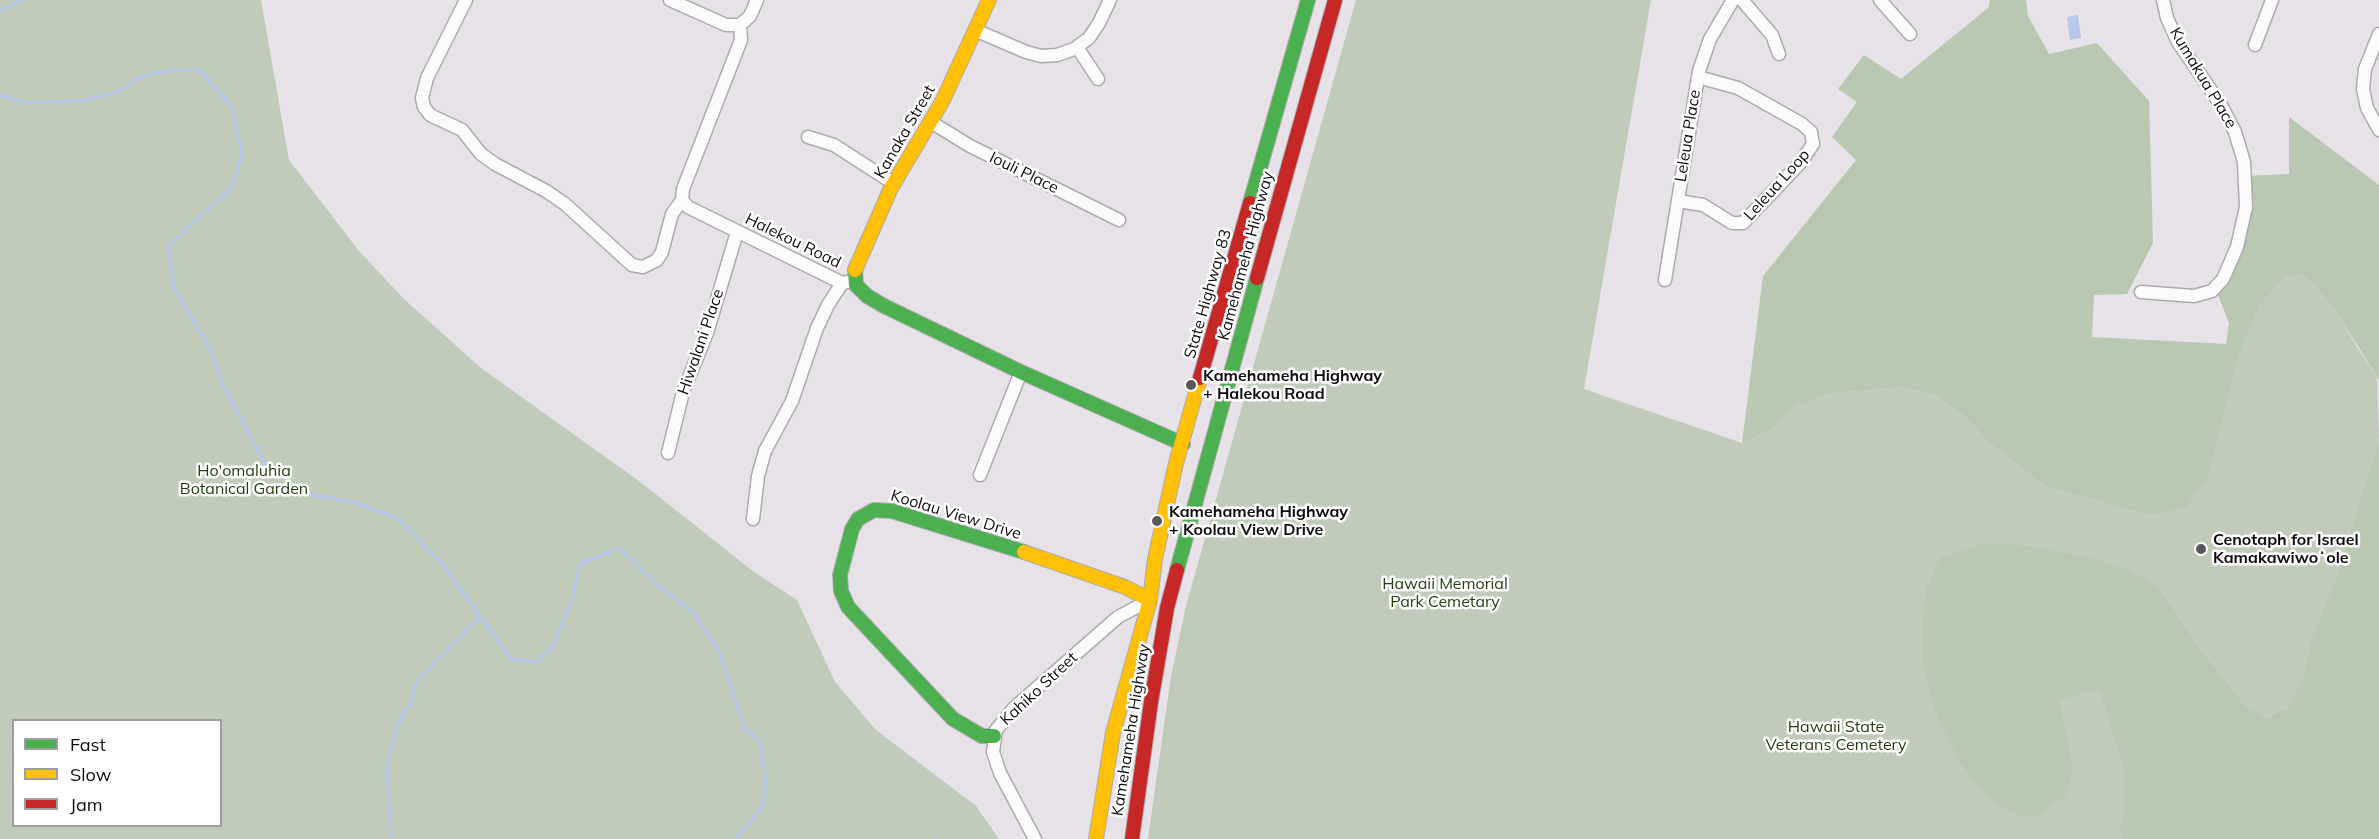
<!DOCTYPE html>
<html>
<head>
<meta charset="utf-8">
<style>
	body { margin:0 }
	#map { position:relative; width:2379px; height:839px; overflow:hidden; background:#e6e2e7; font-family:Mulish,sans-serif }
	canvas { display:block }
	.legend { position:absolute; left:12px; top:719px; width:210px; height:108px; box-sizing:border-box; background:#fff; border:2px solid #9f9e9f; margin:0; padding:8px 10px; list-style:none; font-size:18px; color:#0f0c0f }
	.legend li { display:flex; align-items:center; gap:12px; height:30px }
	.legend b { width:30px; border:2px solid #9f9e9f }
</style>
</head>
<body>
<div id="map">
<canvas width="2379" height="839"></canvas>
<ul class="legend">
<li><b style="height:8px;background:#4caf50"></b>Fast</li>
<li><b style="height:8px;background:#ffc107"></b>Slow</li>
<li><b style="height:8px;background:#c62828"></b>Jam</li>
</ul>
</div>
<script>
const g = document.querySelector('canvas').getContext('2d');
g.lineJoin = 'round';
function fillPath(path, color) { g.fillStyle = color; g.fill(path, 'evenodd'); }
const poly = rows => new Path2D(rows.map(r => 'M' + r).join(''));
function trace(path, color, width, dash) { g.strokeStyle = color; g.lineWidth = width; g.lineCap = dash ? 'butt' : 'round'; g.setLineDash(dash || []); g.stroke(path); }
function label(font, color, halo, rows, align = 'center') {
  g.font = font + ' Mulish,sans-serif'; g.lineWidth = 5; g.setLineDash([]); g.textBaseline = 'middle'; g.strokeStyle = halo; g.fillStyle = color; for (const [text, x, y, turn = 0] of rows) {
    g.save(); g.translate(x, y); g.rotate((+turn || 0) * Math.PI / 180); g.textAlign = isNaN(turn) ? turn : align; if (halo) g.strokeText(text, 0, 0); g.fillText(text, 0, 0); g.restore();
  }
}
const green = poly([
	[0,0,261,0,289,160,359,251,405,300,481,368,639,481,754,572,797,600,835,682,876,730,976,806,999,839,0,839],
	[220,720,220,826,14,826,14,720],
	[1356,0,1651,0,1584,389,1742,443,1770,431,1795,407,1828,394,1899,387,1935,395,1965,417,1989,443,2046,487,2149,515,2234,372,2246,337,2261,305,2284,278,2302,275,2317,288,2339,316,2357,347,2377,377,2379,438,2336,576,2310,641,2303,676,2288,707,2265,717,2246,706,2200,648,2160,588,2057,553,2022,545,1942,728,1958,760,1978,789,2074,767,2060,699,2101,690,2124,772,2124,807,2119,831,2123,839,1148,839,1171,676,1186,606]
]);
const forest = poly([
	[1990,0,2026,0,2028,16,2049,54,2097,43,2149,101,2153,243,2127,294,2094,295,2092,337,2226,344,2229,323,2215,287,2248,218,2246,176,2289,174,2289,117,2379,185,2379,380,2339,316,2317,288,2302,275,2284,278,2261,305,2246,337,2234,372,2207,480,2185,508,2149,515,2046,487,1989,443,1965,417,1935,395,1899,387,1828,394,1795,407,1770,431,1742,443,1763,276,1856,160,1832,137,1857,102,1838,89,1864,55,1901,79,1989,7],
	[2379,438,2379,839,2123,839,2119,831,2124,807,2124,772,2100,690,2060,700,2074,767,2066,795,2039,815,2024,817,2006,810,1978,789,1958,760,1942,728,1930,695,1923,661,1922,626,1926,590,1940,558,1986,543,2022,545,2094,559,2128,570,2160,588,2200,648,2246,706,2266,717,2288,707,2303,676,2310,641,2336,576]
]);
const water = poly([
	[2078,15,2081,38,2070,40,2067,17]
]);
const stream = poly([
	[0,11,22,0],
	[0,96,28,103,86,100,120,91,139,77,165,71,200,70,232,107,242,154,231,189,168,246,174,288,211,351,222,383,263,461,302,493,356,503,399,519,442,564,511,659,536,662,553,646,571,601,581,563,620,548,656,584,693,612,720,653,745,729,760,741,766,781,763,806,736,839],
	[391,839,387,765,397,726,411,702,417,681,480,617],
	[934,839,936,839]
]);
const street = poly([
	[466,0,427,78,422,98,424,107,430,115,462,130,481,154,495,164,546,191,565,204,632,265,643,267,657,260,662,252,672,214,682,200],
	[670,0,726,25,740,25],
	[757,0,750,16,740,25,741,40,683,189,682,200,688,207,842,283,854,281],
	[1742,0,1772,35,1779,54],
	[1880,0,1910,34],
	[975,30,1026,52,1041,56,1057,55,1074,49,1089,38,1099,23,1110,0],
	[2379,34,2365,69,2363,89,2367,108,2379,130],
	[2255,45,2272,0],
	[1077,47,1098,79],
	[931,122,970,146,1119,220],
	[808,137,834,145,893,183],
	[1678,201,1703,205,1732,223,1743,223,1801,162,1813,144,1811,132,1802,124,1738,88,1698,77],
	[1665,280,1699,71,1710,39,1733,0],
	[2141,292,2194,296,2212,291,2223,279,2237,247,2246,207,2244,162,2235,132,2221,105,2178,42,2167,18,2163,0],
	[668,453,683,392,707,333,737,232],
	[980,475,1021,372],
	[753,519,758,476,765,451,792,401,817,328,828,305,842,283],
	[1035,839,1000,773,993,752,996,730,1014,708,1118,617,1150,600]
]);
const fast = poly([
	[1250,203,1308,0],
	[855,270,856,285,867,296,884,306,1021,372,1183,444],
	[1177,570,1257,278],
	[994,736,982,736,953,719,848,607,841,591,840,575,852,529,858,519,874,510,892,511,1024,552]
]);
const slow = poly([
	[855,270,891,188,942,102,989,0],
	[1024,552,1125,587,1150,600],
	[1096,839,1113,733,1150,600,1155,559,1176,463,1200,378]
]);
const jam = poly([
	[1257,278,1335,0],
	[1200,378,1250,203],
	[1132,839,1151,702,1167,608,1177,570]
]);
const markers = [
	[1191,385,6,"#5a575b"],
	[1157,521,6,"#5a575b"],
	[2201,549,6,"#5a575b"]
];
const streetNames = [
	["Kumakua Place",2203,78,59],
	["Kanaka Street",905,132,-60],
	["Leleua Place",1688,136,-81],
	["Iouli Place",1024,173,26],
	["Leleua Loop",1777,185,-48],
	["Halekou Road",793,241,26],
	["Kamehameha Highway",1246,256,-75],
	["State Highway 83",1208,294,-74],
	["Hiwalani Place",701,342,-71],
	["Koolau View Drive",956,515,17],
	["Kahiko Street",1039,689,-43],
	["Kamehameha Highway",1131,730,-81]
];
const poiNames = [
	["Kamehameha Highway",1203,376],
	["+ Halekou Road",1203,394],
	["Kamehameha Highway",1169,512],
	["+ Koolau View Drive",1169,530],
	["Cenotaph for Israel",2213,540],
	["Kamakawiwoʻole",2213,558]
];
const parkNames = [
	["Ho'omaluhia",244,471],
	["Botanical Garden",244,489],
	["Hawaii Memorial",1445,584],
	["Park Cemetary",1445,602],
	["Hawaii State",1836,727],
	["Veterans Cemetery",1836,745]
];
fillPath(green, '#c0cbba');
fillPath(forest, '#b8c8b1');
fillPath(water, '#b6c8eb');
trace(stream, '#b6c8eb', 3);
trace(street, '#adaaae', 15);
trace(fast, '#adaaae', 16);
trace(slow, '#adaaae', 16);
trace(jam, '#adaaae', 16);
trace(street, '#fbfbfb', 12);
trace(fast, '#4caf50', 14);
trace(slow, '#ffc107', 14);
trace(jam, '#c62828', 14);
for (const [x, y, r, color] of markers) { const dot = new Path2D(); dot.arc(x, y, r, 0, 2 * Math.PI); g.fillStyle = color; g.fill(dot); trace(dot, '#fff', 2); }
label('16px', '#0f0c0f', '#fff', streetNames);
label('bold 16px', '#0f0c0f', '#fff', poiNames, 'left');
label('16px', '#224110', '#fff', parkNames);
</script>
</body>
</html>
